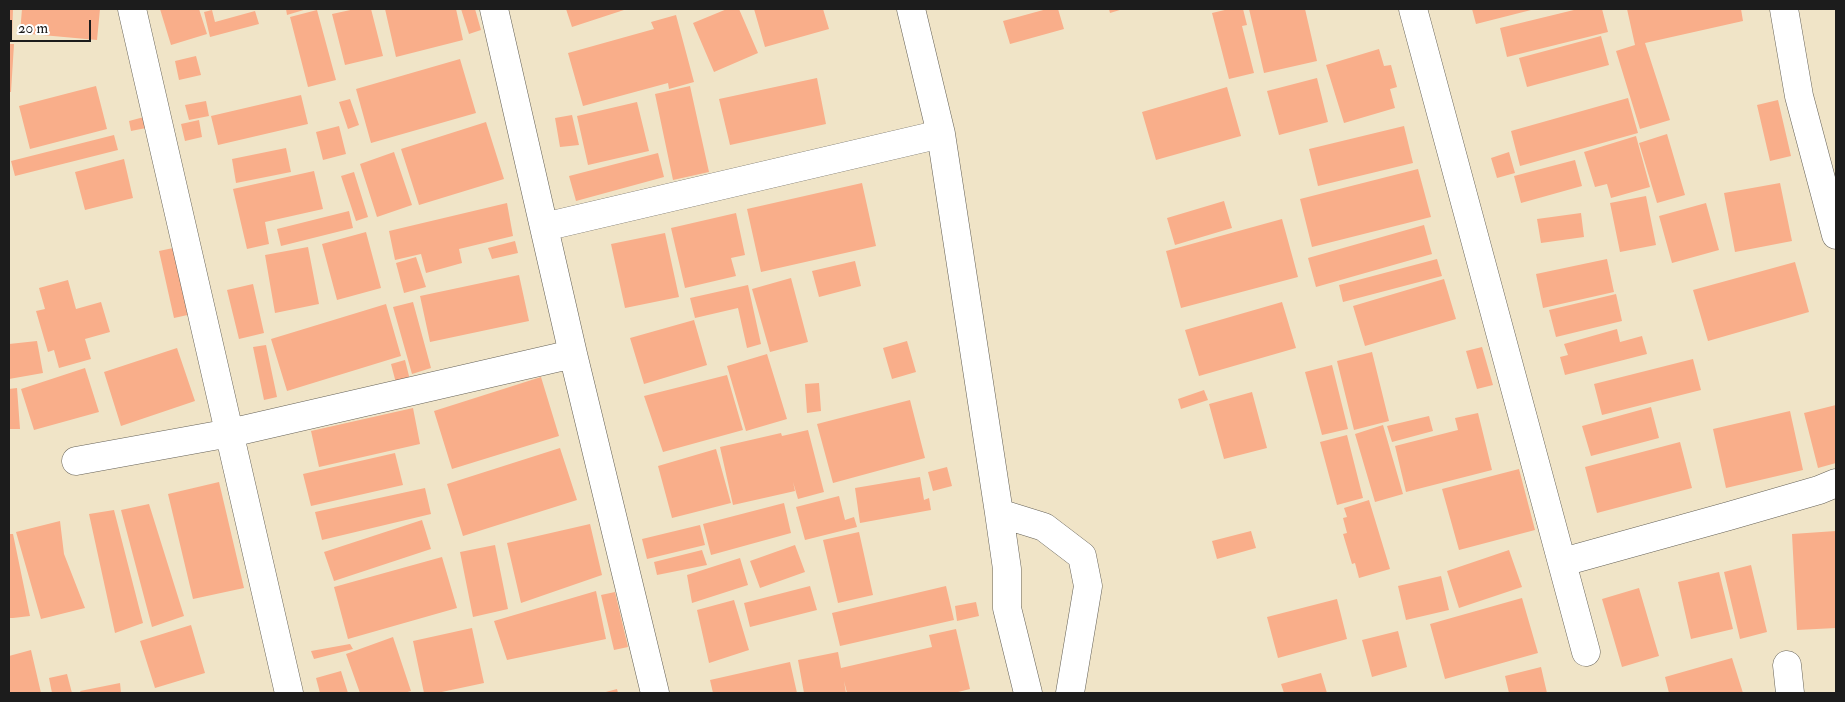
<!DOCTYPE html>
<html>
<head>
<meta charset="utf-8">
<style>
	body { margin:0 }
	#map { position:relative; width:1845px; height:702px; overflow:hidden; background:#f0e4c7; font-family:"IM FELL Double Pica",serif }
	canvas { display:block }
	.frame { position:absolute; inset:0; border:10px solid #1c1c1c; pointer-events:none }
	.scale { position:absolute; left:10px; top:20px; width:81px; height:22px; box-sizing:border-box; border:2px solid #1c1c1c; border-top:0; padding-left:6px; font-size:15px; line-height:18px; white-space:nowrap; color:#1c1c1c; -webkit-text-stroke:4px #fff; paint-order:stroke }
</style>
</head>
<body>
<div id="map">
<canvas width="1845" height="702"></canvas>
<div class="frame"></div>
<div class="scale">20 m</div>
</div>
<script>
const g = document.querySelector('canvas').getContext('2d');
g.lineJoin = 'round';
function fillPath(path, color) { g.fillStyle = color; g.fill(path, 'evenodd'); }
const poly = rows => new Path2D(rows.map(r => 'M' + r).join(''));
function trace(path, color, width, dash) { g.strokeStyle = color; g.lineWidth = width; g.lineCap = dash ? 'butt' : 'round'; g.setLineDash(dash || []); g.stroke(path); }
const building = poly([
	[9,9,13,9,12,39,9,39],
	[22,9,100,9,97,40,20,33],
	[160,9,199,9,207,34,171,45],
	[286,9,307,9,287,15],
	[355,9,371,9,383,56,345,65,332,14],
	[385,9,456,9,463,40,396,57],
	[461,9,475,9,481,30,469,34],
	[566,9,627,9,572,27],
	[727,9,739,9,758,53,714,72,693,23],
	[754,9,823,9,829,29,765,47],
	[1047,9,1058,9,1064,29,1010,44,1003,21],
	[1109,9,1123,9,1110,13],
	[1229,9,1243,9,1247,25,1242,26,1254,73,1229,79,1212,13],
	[1249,9,1305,9,1317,61,1264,73],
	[1472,9,1535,9,1476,24],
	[1578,9,1602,9,1608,32,1507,57,1500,28],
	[1627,9,1741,9,1743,21,1645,43,1670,120,1640,129,1616,51,1635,45],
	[212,10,215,22,255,11,259,24,210,37,204,12],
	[317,10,336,80,308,87,290,17],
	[676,15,694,82,669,89,668,83,583,106,568,53,654,29,651,22],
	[1601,36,1609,65,1527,87,1519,58],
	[9,44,14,44,11,92,9,92],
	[1379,49,1384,66,1391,65,1397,87,1390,89,1395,108,1344,123,1326,65],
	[196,56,201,75,179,80,175,61],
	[460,59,476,113,371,143,356,89],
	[817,78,826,124,730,145,719,99],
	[1317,78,1328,122,1279,135,1267,91],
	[96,86,107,129,30,149,19,106],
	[690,86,709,172,673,180,655,94],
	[1227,87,1241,136,1156,160,1142,112],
	[301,95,308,124,218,145,211,116],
	[1628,98,1638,133,1520,166,1511,131],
	[350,99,359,125,348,129,339,102],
	[1778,100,1791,156,1770,161,1757,105],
	[206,101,209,116,189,120,185,105],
	[637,102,649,151,588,165,577,116],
	[572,115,579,145,560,147,555,118],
	[144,117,146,128,131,131,129,121],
	[199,120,202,137,185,141,181,124],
	[486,122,504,179,419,205,401,149],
	[339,126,346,154,323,160,316,132],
	[1404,126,1413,163,1318,186,1309,149],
	[1667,134,1685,195,1657,203,1639,143],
	[114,135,118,150,15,176,11,161],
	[1636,136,1650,187,1611,198,1607,184,1595,187,1584,152],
	[286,148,291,172,236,183,232,159],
	[394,152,412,205,377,217,360,164],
	[1509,152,1515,173,1497,178,1491,158],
	[658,153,664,177,576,201,569,176],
	[124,159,133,198,85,210,75,172],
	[1575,160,1582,186,1521,203,1514,176],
	[1418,169,1431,217,1312,247,1300,199],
	[314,171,323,209,265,222,269,244,247,249,233,189],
	[354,172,368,217,356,221,341,176],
	[862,183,876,246,761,272,747,209],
	[1780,183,1792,241,1735,252,1724,193],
	[1646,196,1656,245,1620,252,1610,203],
	[1224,201,1232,228,1175,245,1167,218],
	[507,203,513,236,459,249,462,263,426,273,421,254,395,260,389,231],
	[1706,203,1719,250,1672,263,1659,216],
	[349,211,353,228,281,246,277,229],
	[736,213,745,255,731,258,736,276,685,288,671,228],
	[1581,213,1584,237,1541,243,1537,219],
	[1282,219,1298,277,1181,308,1166,251],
	[1424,225,1432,254,1316,287,1308,258],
	[366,232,381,288,337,300,322,244],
	[665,233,679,297,625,308,611,244],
	[515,241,518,253,492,259,488,248],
	[178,247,192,314,174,318,159,251],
	[308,247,319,304,275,313,265,255],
	[416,257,426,287,404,293,396,263],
	[1437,259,1442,276,1343,302,1339,285],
	[1607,259,1614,292,1543,308,1536,274],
	[855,261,861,286,819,297,812,271],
	[1795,262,1809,312,1708,341,1693,290],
	[519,275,529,321,430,342,420,296],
	[791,278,808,342,770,352,752,289],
	[1444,279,1456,319,1365,346,1353,306],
	[68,280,76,309,101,302,110,332,85,339,91,359,59,368,54,350,48,352,36,311,45,309,39,288],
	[253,284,264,333,239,339,227,290],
	[748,285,761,344,747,348,738,308,695,318,690,298],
	[1616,294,1622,321,1556,337,1549,310],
	[413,302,431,368,412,374,393,307],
	[1282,302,1296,348,1199,376,1185,330],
	[386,304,401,356,287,391,271,339],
	[694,320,707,365,644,384,630,338],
	[1617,329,1620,342,1642,336,1647,354,1565,375,1560,357,1568,355,1564,344],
	[37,341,43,373,9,379,9,344],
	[907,341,916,372,892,379,883,348],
	[266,345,277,397,264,400,253,347],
	[1482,347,1493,385,1477,389,1466,351],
	[177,348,195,401,121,426,104,372],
	[1372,352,1389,421,1354,430,1337,361],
	[767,354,787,419,746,431,727,366],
	[1693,359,1701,390,1602,415,1594,384],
	[405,360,410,380,396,383,391,364],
	[1332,365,1348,429,1322,435,1305,372],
	[85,368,99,412,34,430,21,389],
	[727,375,743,430,663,452,644,396],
	[541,377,559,436,452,469,434,411],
	[819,383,821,411,807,413,805,384],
	[17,388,20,429,9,429,9,389],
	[1204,390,1208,400,1181,409,1178,399],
	[1252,392,1267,448,1224,459,1209,404],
	[910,400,925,458,833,483,817,424],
	[1836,405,1836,463,1818,468,1804,413],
	[1651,407,1659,438,1591,456,1582,426],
	[413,408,420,444,319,467,311,431],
	[1790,411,1803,470,1726,488,1713,429],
	[1478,413,1492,470,1406,492,1395,446,1458,430,1455,418],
	[1429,416,1433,431,1392,442,1387,426],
	[1383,425,1403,494,1375,502,1355,434],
	[808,430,824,492,798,499,793,482,795,491,733,505,720,447,781,433,782,436],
	[1347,435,1363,498,1337,505,1320,442],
	[1680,442,1692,488,1597,513,1585,467],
	[560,448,577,500,463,536,447,484],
	[716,449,731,503,672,518,658,466],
	[395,453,403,485,311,506,303,474],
	[947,467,952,486,933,491,928,472],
	[1519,469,1535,530,1459,550,1442,489],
	[920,477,924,500,929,498,931,510,860,523,855,488],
	[219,482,244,588,193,599,168,494],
	[425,488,431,514,322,540,315,512],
	[839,496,845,520,854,517,857,527,805,540,796,507],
	[1369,500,1390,569,1359,578,1355,563,1352,564,1343,534,1347,533,1343,518,1347,517,1344,508],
	[784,503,791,533,711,555,703,524],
	[149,504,184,616,152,627,121,510],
	[114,510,143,623,115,633,89,514],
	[422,520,431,549,334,581,324,552],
	[60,521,64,554,85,608,41,619,16,532],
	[590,524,602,575,521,603,507,543],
	[700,525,705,545,647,559,642,539],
	[1251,531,1256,548,1217,559,1212,541],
	[1836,531,1836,628,1797,630,1792,534],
	[859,532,873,595,838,603,823,540],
	[9,534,13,534,30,616,13,618,9,618],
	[495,545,508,609,473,617,460,552],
	[795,545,805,572,760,588,750,561],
	[702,550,707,565,657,575,654,562],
	[1509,550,1522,587,1459,608,1447,571],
	[442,557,457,608,348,639,334,587],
	[740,558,748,585,692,603,687,575],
	[1751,565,1767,632,1740,639,1724,572],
	[1719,572,1733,629,1691,639,1678,582],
	[1441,576,1449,610,1406,620,1398,586],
	[810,586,817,610,750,627,744,603],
	[946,586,954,620,840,646,832,613],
	[1639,588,1659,656,1622,667,1602,599],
	[596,591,606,639,507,660,494,621],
	[615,592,628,647,614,650,601,595],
	[1522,598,1538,653,1445,679,1430,624],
	[1337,599,1347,639,1278,658,1267,617],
	[734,600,749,650,709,663,697,610],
	[976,602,979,616,957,621,955,606],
	[191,625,205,673,155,688,140,641],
	[472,628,484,683,437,693,424,693,413,641],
	[956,629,970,689,954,693,847,693,844,681,846,693,804,693,798,660,838,652,841,668,932,647,929,635],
	[1398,631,1407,667,1372,677,1362,640],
	[393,637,411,691,404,693,360,693,346,654],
	[350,644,353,649,314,659,311,651],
	[31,650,41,693,9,693,9,656],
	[1732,658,1743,693,1669,693,1665,677],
	[790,662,797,693,713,693,710,680],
	[1541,667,1547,693,1509,693,1505,676],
	[341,671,348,693,320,693,316,678],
	[1321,673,1327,693,1284,693,1281,684],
	[67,674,72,693,52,693,49,678],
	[120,683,121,693,81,693,80,691],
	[617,689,618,693,602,693]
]);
const minor = poly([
	[132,9,289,693],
	[494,9,573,354,655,693],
	[911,9,941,134,999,513,1044,527,1082,556,1088,586,1070,693],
	[1413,9,1586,652],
	[1784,9,1799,96,1836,235],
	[544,227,941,134],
	[76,461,230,433,573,354],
	[999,513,1007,569,1007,608,1028,693],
	[1563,562,1729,516,1819,490,1836,483],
	[1787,665,1790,693]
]);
fillPath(building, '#f9ae8a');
trace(minor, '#666258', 29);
trace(minor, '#fff', 28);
</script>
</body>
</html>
